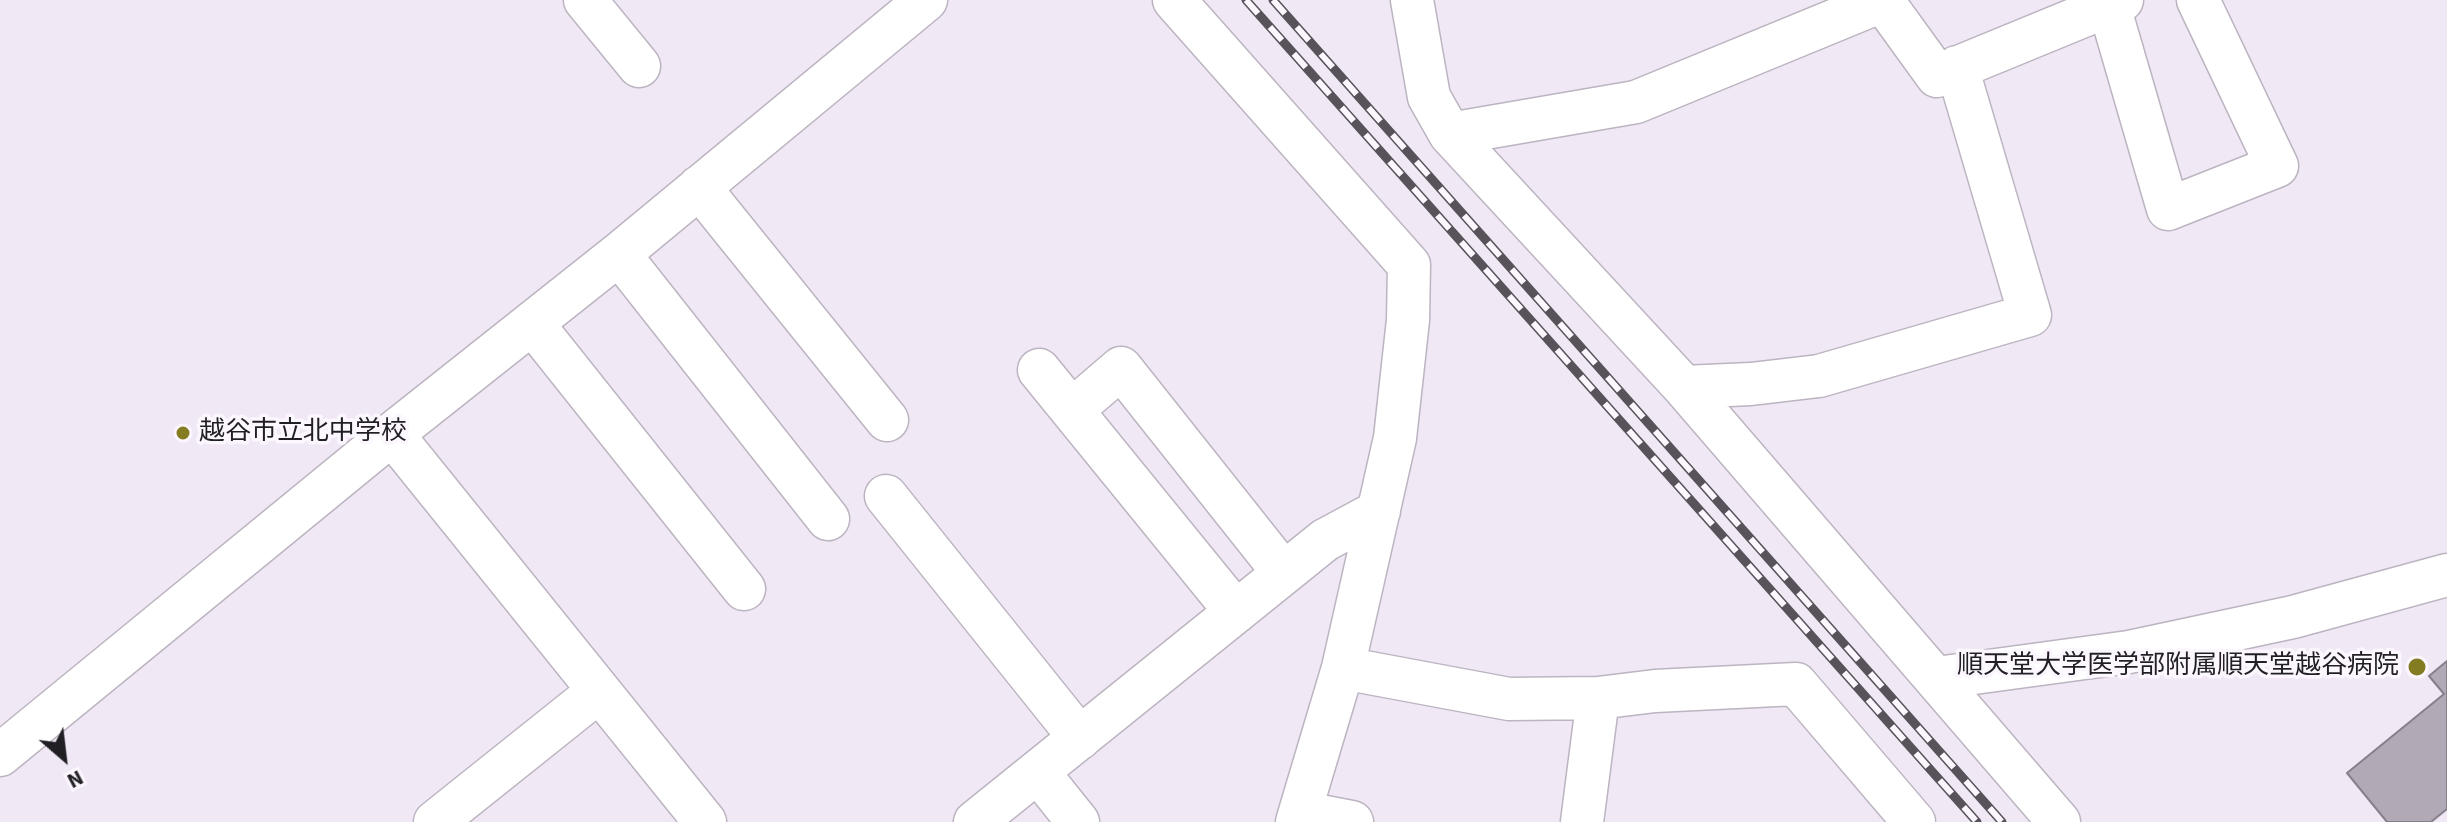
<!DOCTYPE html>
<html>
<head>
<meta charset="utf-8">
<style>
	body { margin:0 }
	#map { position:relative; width:2447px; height:822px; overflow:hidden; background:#f1e8f5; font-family:"Source Sans 3",sans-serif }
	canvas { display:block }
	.north { position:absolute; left:24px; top:718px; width:80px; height:80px; -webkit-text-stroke:6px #fcf7ff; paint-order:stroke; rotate:152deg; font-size:22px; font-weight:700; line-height:32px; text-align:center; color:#221f24 }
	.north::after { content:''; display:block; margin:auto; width:28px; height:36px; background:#221f24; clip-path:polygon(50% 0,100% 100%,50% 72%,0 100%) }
</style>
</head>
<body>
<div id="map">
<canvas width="2447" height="822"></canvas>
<div class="north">N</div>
</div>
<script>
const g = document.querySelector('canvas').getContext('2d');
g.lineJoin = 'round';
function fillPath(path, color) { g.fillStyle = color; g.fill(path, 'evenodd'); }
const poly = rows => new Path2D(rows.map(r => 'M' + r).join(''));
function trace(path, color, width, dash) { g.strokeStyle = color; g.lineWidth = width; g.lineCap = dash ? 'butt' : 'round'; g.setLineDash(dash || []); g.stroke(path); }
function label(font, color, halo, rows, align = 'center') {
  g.font = font + ' "Source Sans 3","Noto Sans JP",sans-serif'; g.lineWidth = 7; g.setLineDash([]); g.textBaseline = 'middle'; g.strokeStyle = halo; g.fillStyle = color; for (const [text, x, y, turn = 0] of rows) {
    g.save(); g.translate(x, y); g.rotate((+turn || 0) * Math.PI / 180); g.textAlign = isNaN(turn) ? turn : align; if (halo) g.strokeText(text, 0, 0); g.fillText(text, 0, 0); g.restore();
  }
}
const building = poly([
	[2447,661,2447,809,2431,822,2387,822,2347,773,2444,694,2429,676,2447,661]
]);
const minor = poly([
	[585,0,639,66],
	[1174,0,1409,265,1408,320,1395,438,1343,668,1297,822],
	[1412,0,1429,97,1450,134,1684,387,2059,822],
	[1882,0,1937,76,2122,0],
	[2109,6,2168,209,2277,166,2198,0],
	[1450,134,1636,102,1882,1],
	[699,187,887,420],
	[619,254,828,519],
	[532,323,744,589],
	[1039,370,1236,612],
	[1684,387,1751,384,1819,376,2030,315,1957,67],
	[1072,410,1121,368,1283,572],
	[392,434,705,822],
	[886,496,1080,738],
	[1343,668,1509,699,1598,698,1655,691,1796,684,1914,822],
	[1937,678,2129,652,2293,617,2447,575],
	[0,755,392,434,619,254,926,0],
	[1038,772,1078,822],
	[1300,812,1352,822],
	[435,822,599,691],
	[975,822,1325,540,1379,511],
	[1582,822,1598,698]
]);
const rail = poly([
	[1246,0,1977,822],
	[1273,0,2002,822]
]);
const markers = [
	[183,433,8,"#847c22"],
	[2417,667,10,"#847c22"]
];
const poiNames = [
	["越谷市立北中学校",199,433],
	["順天堂大学医学部附属順天堂越谷病院",2399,667,"right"]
];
fillPath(building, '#b1a9b5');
trace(building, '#877f8b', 2);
trace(minor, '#bcb4c0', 45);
trace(minor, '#fff', 42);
trace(rail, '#58535b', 9);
trace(rail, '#fcf7ff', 6, [18]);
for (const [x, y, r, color] of markers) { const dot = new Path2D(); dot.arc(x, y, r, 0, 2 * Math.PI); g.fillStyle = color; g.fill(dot); trace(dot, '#fcf7ff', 3); }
label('26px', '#221f24', '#fcf7ff', poiNames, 'left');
</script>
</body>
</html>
